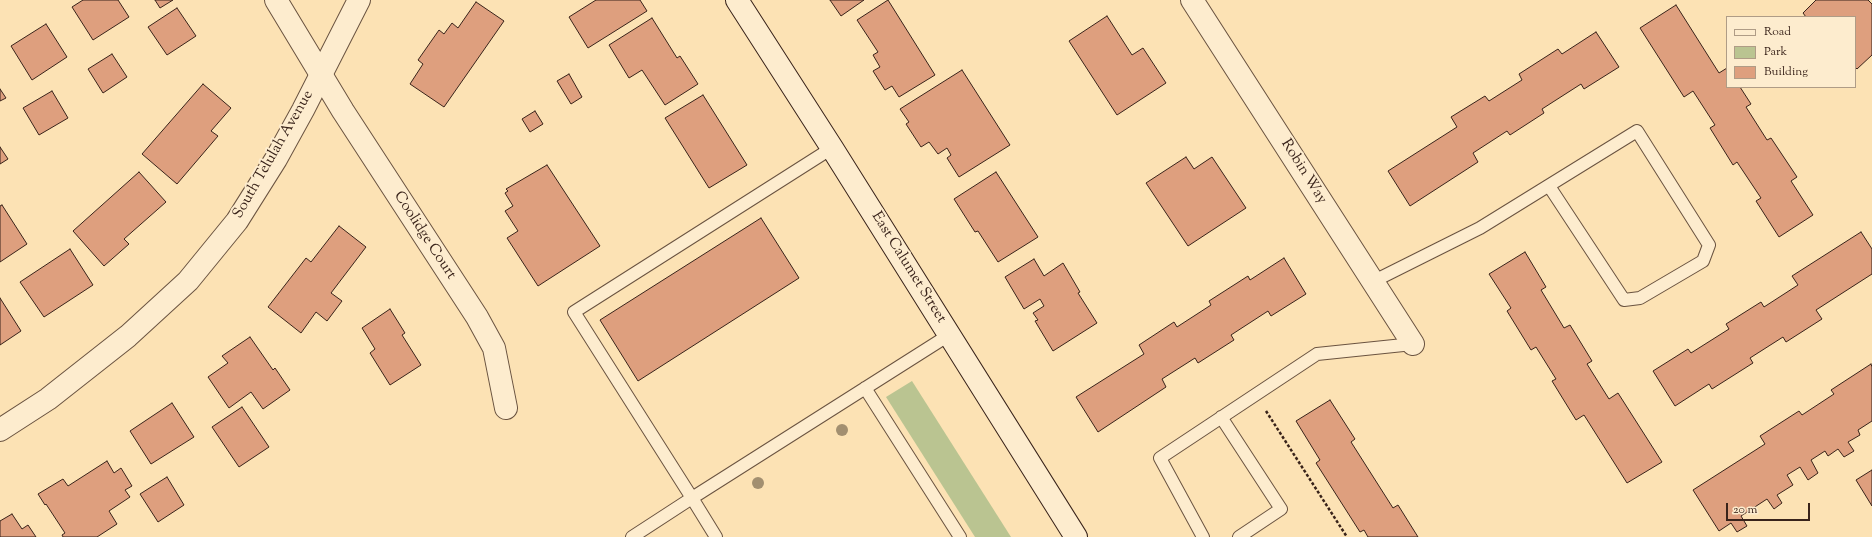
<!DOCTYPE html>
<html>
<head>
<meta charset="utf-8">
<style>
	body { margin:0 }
	#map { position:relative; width:1872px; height:537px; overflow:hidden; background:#fce2b4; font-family:"Sorts Mill Goudy",serif }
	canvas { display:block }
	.legend { position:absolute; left:1726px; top:16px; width:130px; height:72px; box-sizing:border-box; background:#fdecce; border:1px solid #af9c86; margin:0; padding:5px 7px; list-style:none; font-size:12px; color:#39231a }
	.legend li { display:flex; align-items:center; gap:8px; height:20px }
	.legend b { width:20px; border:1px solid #af9c86 }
	.scale { position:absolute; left:1726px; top:503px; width:84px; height:18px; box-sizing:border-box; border:2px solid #39231a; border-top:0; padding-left:5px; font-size:12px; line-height:14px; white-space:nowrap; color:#39231a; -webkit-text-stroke:3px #fdecce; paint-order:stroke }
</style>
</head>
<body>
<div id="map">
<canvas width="1872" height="537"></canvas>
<ul class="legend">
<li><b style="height:5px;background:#fdecce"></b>Road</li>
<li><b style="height:11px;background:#bac491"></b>Park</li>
<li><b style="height:11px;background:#de9f7e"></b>Building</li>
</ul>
<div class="scale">20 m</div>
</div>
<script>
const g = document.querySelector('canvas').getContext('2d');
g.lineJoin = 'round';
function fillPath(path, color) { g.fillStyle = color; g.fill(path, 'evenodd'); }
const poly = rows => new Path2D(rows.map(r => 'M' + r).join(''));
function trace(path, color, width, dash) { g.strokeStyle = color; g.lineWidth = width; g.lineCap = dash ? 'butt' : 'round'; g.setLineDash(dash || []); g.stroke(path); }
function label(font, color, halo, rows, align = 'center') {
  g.font = font + ' "Sorts Mill Goudy",serif'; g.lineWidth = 4; g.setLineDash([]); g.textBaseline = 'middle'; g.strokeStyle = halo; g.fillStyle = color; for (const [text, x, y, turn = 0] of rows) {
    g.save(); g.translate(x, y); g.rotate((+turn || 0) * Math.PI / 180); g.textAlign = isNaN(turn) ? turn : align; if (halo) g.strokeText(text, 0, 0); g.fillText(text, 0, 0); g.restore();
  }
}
const green = poly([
	[912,381,1011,537,975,537,886,397]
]);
const building = poly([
	[83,0,118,0,129,17,93,40,72,7,83,0],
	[155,0,173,0,160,8,155,0],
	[596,0,640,0,647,11,588,48,569,17,596,0],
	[830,0,864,0,841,16,830,0],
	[888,0,935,75,899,97,892,86,885,90,873,71,880,67,873,55,878,52,857,20,888,0],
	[1816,0,1868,0,1872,4,1872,55,1857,69,1855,67,1855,17,1806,17,1803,13,1816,0],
	[476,2,504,21,444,107,410,84,423,64,418,60,439,30,444,34,452,23,458,28,476,2],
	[1676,5,1719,73,1727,68,1727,87,1740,87,1751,104,1746,107,1767,140,1771,138,1797,177,1791,181,1813,215,1779,237,1756,201,1761,198,1737,162,1733,165,1710,128,1715,125,1693,91,1684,97,1640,28,1676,5],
	[177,8,196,36,167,55,148,27,177,8],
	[1107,16,1132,55,1143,48,1166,83,1117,115,1069,41,1107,16],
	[652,18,677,58,680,56,698,84,665,105,642,70,629,78,609,45,652,18],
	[46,24,67,57,32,80,11,46,46,24],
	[1596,32,1619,67,1584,89,1581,84,1542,109,1544,113,1510,135,1507,131,1473,153,1478,162,1410,206,1388,171,1457,127,1451,117,1485,96,1489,101,1522,80,1519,74,1558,49,1562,54,1596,32],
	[112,54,127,77,103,93,88,69,112,54],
	[962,70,1010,145,959,177,947,158,951,155,947,148,938,154,929,142,921,147,906,124,909,122,900,109,962,70],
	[569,74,582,97,571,104,557,81,569,74],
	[203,84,231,108,211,131,218,136,177,184,142,154,203,84],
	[0,89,6,98,0,101,0,89],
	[52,91,68,118,39,135,23,108,52,91],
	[703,95,747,165,709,188,665,118,703,95],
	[535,111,543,124,530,132,522,119,535,111],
	[0,147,8,159,0,164,0,147],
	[1186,157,1194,169,1212,157,1246,208,1188,246,1146,183,1186,157],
	[547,165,600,246,538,286,507,238,518,231,505,211,513,206,505,193,508,191,506,189,547,165],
	[139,172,166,202,124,239,129,244,104,266,73,231,139,172],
	[996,172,1038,237,998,262,978,231,975,232,954,199,996,172],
	[2,205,27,244,0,262,0,206,2,205],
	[761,218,799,278,638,381,600,320,761,218],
	[339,226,366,247,331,293,342,301,327,321,316,312,301,333,268,307,306,258,311,262,339,226],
	[1861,232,1872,249,1872,274,1816,310,1822,319,1786,342,1783,337,1750,358,1753,363,1712,389,1709,384,1675,406,1653,371,1688,349,1691,353,1729,329,1726,324,1761,302,1764,307,1798,285,1792,276,1861,232],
	[70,249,93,285,44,317,20,282,70,249],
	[1525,252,1546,287,1541,290,1564,328,1570,325,1592,361,1587,364,1609,399,1618,393,1662,462,1627,483,1584,415,1576,420,1552,381,1556,379,1536,347,1531,350,1507,311,1511,308,1489,274,1525,252],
	[1284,258,1306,294,1271,316,1268,311,1231,335,1234,340,1198,363,1195,358,1162,379,1166,387,1098,432,1076,397,1144,354,1139,345,1174,322,1177,327,1211,305,1209,301,1248,276,1250,280,1284,258],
	[1034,259,1044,276,1063,263,1080,292,1078,293,1097,323,1053,351,1035,321,1038,320,1033,313,1044,306,1040,299,1024,309,1005,277,1034,259],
	[0,298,21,331,0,345,0,298],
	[390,309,405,333,402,335,421,365,390,385,370,353,375,349,362,328,390,309],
	[250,337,273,370,275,368,290,390,263,409,251,392,229,408,208,377,228,363,222,356,250,337],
	[1871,364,1872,367,1872,421,1858,430,1860,435,1848,442,1854,451,1844,457,1838,449,1828,456,1825,451,1811,460,1818,473,1808,480,1800,467,1787,475,1793,485,1777,495,1782,503,1774,509,1767,499,1741,516,1747,526,1737,532,1731,523,1719,531,1693,490,1765,444,1760,436,1799,411,1802,415,1834,394,1831,390,1871,364],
	[1330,400,1355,439,1351,442,1393,508,1398,505,1418,537,1368,537,1364,530,1360,532,1316,463,1320,460,1296,421,1330,400],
	[172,403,194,437,151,464,130,431,172,403],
	[242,407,269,447,239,467,212,427,242,407],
	[107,461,114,473,121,468,132,486,125,490,130,497,109,511,117,524,97,537,63,537,62,535,65,533,46,504,45,505,38,494,63,479,68,486,107,461],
	[1872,470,1872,506,1856,480,1872,470],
	[167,477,184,505,158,522,140,494,167,477],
	[12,514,22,529,28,525,36,537,0,537,0,521,12,514]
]);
const path = poly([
	[1266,411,1347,537]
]);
const service = poly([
	[832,148,574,312,692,498,949,335],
	[1372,282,1480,228,1637,131,1709,245,1703,261,1640,298,1624,300,1549,186],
	[865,388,960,537],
	[1221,417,1281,509,1239,537],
	[632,537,692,498,716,537],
	[1203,537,1160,458,1317,354,1413,344]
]);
const minor = poly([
	[276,0,343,111,477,317,494,348,506,408],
	[1192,0,1413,344]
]);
const tertiary = poly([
	[0,430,48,399,128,336,188,281,237,221,276,159,303,110,359,0]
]);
const secondary = poly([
	[737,0,832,148,1076,537]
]);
const trees = [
	[842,430],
	[758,483]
];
const streetNames = [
	["South Telulah Avenue",274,155,-60],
	["Robin Way",1303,172,58],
	["Coolidge Court",424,236,57],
	["East Calumet Street",908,268,58]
];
fillPath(green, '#bac491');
fillPath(building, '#de9f7e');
trace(building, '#39231a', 1);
trace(service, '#6a5340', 14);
trace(minor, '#6a5340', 24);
trace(tertiary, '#6a5340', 24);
trace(secondary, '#39231a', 24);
trace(path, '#39231a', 2.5, [3, 2]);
trace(service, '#fdecce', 12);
trace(minor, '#fdecce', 22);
trace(tertiary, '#fdecce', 22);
trace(secondary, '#fdecce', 22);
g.fillStyle = '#a28f70';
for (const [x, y] of trees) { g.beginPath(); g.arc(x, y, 6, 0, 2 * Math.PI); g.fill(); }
label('15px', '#39231a', '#fdecce', streetNames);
</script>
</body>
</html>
